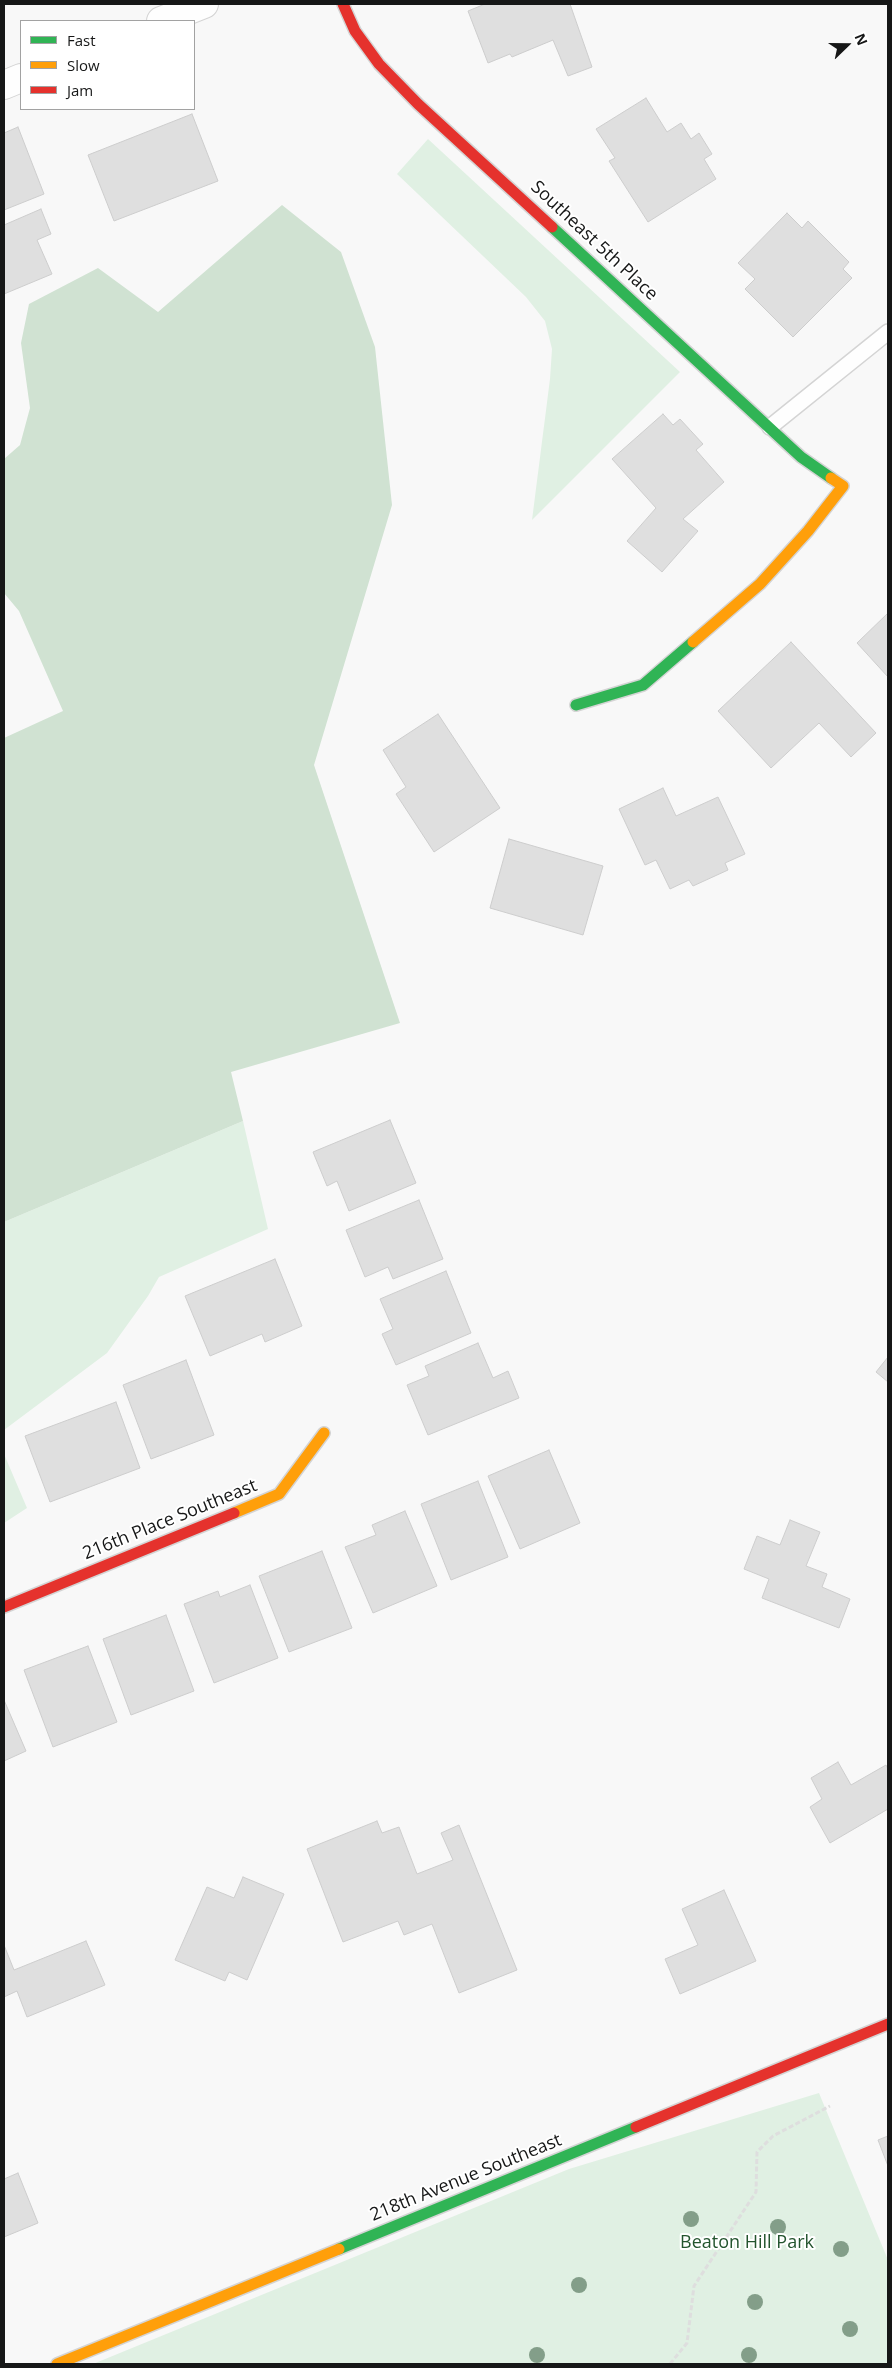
<!DOCTYPE html>
<html>
<head>
<meta charset="utf-8">
<style>
	body { margin:0 }
	#map { position:relative; width:892px; height:2368px; overflow:hidden; background:#f8f8f8; font-family:"Open Sans",sans-serif }
	canvas { display:block }
	.frame { position:absolute; inset:0; border:5px solid #161717; pointer-events:none }
	.legend { position:absolute; left:20px; top:20px; width:175px; height:90px; box-sizing:border-box; background:#fff; border:1px solid #a2a2a2; margin:0; padding:6px 9px; list-style:none; font-size:15px; color:#161717 }
	.legend li { display:flex; align-items:center; gap:10px; height:25px }
	.legend b { width:25px; border:1px solid #a2a2a2 }
	.north { position:absolute; left:822px; top:20px; width:50px; height:50px; -webkit-text-stroke:4px #fff; paint-order:stroke; rotate:68deg; font-size:14px; font-weight:700; line-height:20px; text-align:center; color:#161717 }
	.north::after { content:''; display:block; margin:auto; width:18px; height:22px; background:#161717; clip-path:polygon(50% 0,100% 100%,50% 72%,0 100%) }
</style>
</head>
<body>
<div id="map">
<canvas width="892" height="2368"></canvas>
<div class="frame"></div>
<ul class="legend">
<li><b style="height:6px;background:#30b455"></b>Fast</li>
<li><b style="height:6px;background:#ff9f0a"></b>Slow</li>
<li><b style="height:6px;background:#e5322d"></b>Jam</li>
</ul>
<div class="north">N</div>
</div>
<script>
const g = document.querySelector('canvas').getContext('2d');
g.lineJoin = 'round';
function fillPath(path, color) { g.fillStyle = color; g.fill(path, 'evenodd'); }
const poly = rows => new Path2D(rows.map(r => 'M' + r).join(''));
function trace(path, color, width, dash) { g.strokeStyle = color; g.lineWidth = width; g.lineCap = dash ? 'butt' : 'round'; g.setLineDash(dash || []); g.stroke(path); }
function label(font, color, halo, rows, align = 'center') {
  g.font = font + ' "Open Sans",sans-serif'; g.lineWidth = 4; g.setLineDash([]); g.textBaseline = 'middle'; g.strokeStyle = halo; g.fillStyle = color; for (const [text, x, y, turn = 0] of rows) {
    g.save(); g.translate(x, y); g.rotate((+turn || 0) * Math.PI / 180); g.textAlign = isNaN(turn) ? turn : align; if (halo) g.strokeText(text, 0, 0); g.fillText(text, 0, 0); g.restore();
  }
}
const green = poly([
	[428,139,680,372,532,520,550,379,552,349,545,321,526,297,397,174],
	[243,1121,268,1229,159,1277,148,1296,107,1353,4,1430,4,1222],
	[4,1454,27,1508,4,1523],
	[819,2093,888,2260,888,2364,93,2364,569,2169]
]);
const forest = poly([
	[282,205,341,252,375,347,392,505,314,765,400,1023,231,1072,243,1121,4,1222,4,738,63,711,19,611,4,593,4,459,20,445,30,408,21,343,29,304,98,268,158,312]
]);
const building = poly([
	[485,4,570,4,592,67,568,76,553,40,512,57,510,54,488,63,468,11,485,4],
	[646,98,667,132,681,123,691,139,699,133,712,154,704,159,716,179,648,222,609,161,615,158,596,129,646,98],
	[192,114,218,181,114,221,88,155,192,114],
	[18,127,44,194,4,210,4,133,18,127],
	[41,209,51,234,37,240,52,274,4,294,4,225,41,209],
	[787,213,802,228,808,221,849,262,843,269,852,278,793,337,745,289,755,279,738,263,787,213],
	[663,414,673,425,680,419,703,444,696,450,724,482,683,519,698,531,662,572,627,541,656,508,612,459,663,414],
	[888,613,888,677,857,643,888,613],
	[791,642,876,733,851,757,819,723,771,768,718,711,791,642],
	[438,714,500,808,434,852,396,794,406,787,383,750,438,714],
	[663,788,676,816,718,797,745,854,725,863,728,870,693,886,689,880,670,889,656,860,645,865,619,809,663,788],
	[509,839,603,866,583,935,490,908,509,839],
	[390,1120,416,1183,349,1211,337,1181,327,1186,313,1152,390,1120],
	[419,1200,443,1259,393,1279,388,1267,365,1277,346,1230,419,1200],
	[275,1259,302,1326,265,1342,262,1334,210,1356,185,1296,275,1259],
	[446,1271,471,1333,396,1365,382,1334,393,1329,380,1299,446,1271],
	[478,1343,493,1378,508,1371,519,1398,428,1435,407,1385,429,1376,425,1366,478,1343],
	[888,1357,888,1382,876,1372,888,1357],
	[186,1360,214,1435,151,1459,123,1385,186,1360],
	[116,1402,140,1468,50,1502,25,1436,116,1402],
	[549,1450,580,1523,520,1549,488,1476,549,1450],
	[478,1481,508,1557,451,1580,421,1504,478,1481],
	[405,1511,437,1586,373,1613,345,1547,376,1535,372,1525,405,1511],
	[790,1520,820,1532,806,1566,827,1574,822,1587,850,1599,839,1628,762,1598,769,1579,744,1569,757,1536,780,1545,790,1520],
	[322,1551,352,1628,289,1652,259,1576,322,1551],
	[250,1585,278,1658,214,1683,184,1604,218,1591,220,1597,250,1585],
	[166,1615,194,1691,131,1715,103,1639,166,1615],
	[88,1646,117,1722,53,1747,24,1670,88,1646],
	[4,1700,26,1751,4,1761,4,1700],
	[838,1762,851,1785,886,1765,888,1769,888,1809,830,1843,810,1807,822,1799,811,1778,838,1762],
	[377,1821,382,1833,399,1827,417,1874,453,1860,441,1833,459,1825,517,1970,459,1993,432,1924,404,1935,398,1921,343,1942,307,1849,377,1821],
	[243,1877,284,1894,247,1980,229,1972,225,1981,175,1960,207,1887,234,1898,243,1877],
	[724,1890,756,1961,680,1994,665,1959,698,1945,682,1909,724,1890],
	[86,1941,105,1985,27,2017,17,1991,4,1997,4,1945,14,1970,86,1941],
	[888,2136,888,2166,878,2140,888,2136],
	[18,2173,38,2223,4,2237,4,2179,18,2173]
]);
const path = poly([
	[670,2364,687,2343,694,2286,756,2192,757,2152,773,2136,830,2106]
]);
const lane = poly([
	[770,427,888,332]
]);
const street = poly([
	[161,21,204,4],
	[4,85,21,78]
]);
const fast = poly([
	[552,227,801,457,831,478],
	[576,705,643,685,693,642],
	[339,2249,636,2127]
]);
const slow = poly([
	[693,642,760,584,808,531,843,486,831,478],
	[234,1513,279,1494,324,1433],
	[57,2364,339,2249]
]);
const jam = poly([
	[343,4,355,31,379,64,418,104,552,227],
	[4,1607,234,1513],
	[636,2127,888,2024]
]);
const trees = [
	[691,2219],
	[778,2227],
	[841,2249],
	[579,2285],
	[755,2302],
	[850,2329],
	[537,2355],
	[749,2355]
];
const streetNames = [
	["Southeast 5th Place",594,241,43],
	["216th Place Southeast",170,1520,-22],
	["218th Avenue Southeast",466,2178,-22]
];
const parkNames = [
	["Beaton Hill Park",747,2243]
];
fillPath(green, '#e0f0e3');
fillPath(forest, '#d0e2d2');
fillPath(building, '#dfdfdf');
trace(building, '#cdcdcd', 1);
trace(lane, '#d4d4d4', 18);
trace(street, '#d4d4d4', 30);
trace(fast, '#d4d4d4', 14);
trace(slow, '#d4d4d4', 14);
trace(jam, '#d4d4d4', 14);
trace(path, '#dedede', 3, [5, 2.5]);
trace(lane, '#fefefe', 15);
trace(street, '#fefefe', 28);
trace(fast, '#30b455', 11);
trace(slow, '#ff9f0a', 11);
trace(jam, '#e5322d', 11);
g.fillStyle = '#839e89';
for (const [x, y] of trees) { g.beginPath(); g.arc(x, y, 8, 0, 2 * Math.PI); g.fill(); }
label('18px', '#161717', '#fff', streetNames);
label('18px', '#23542e', '#fff', parkNames);
</script>
</body>
</html>
